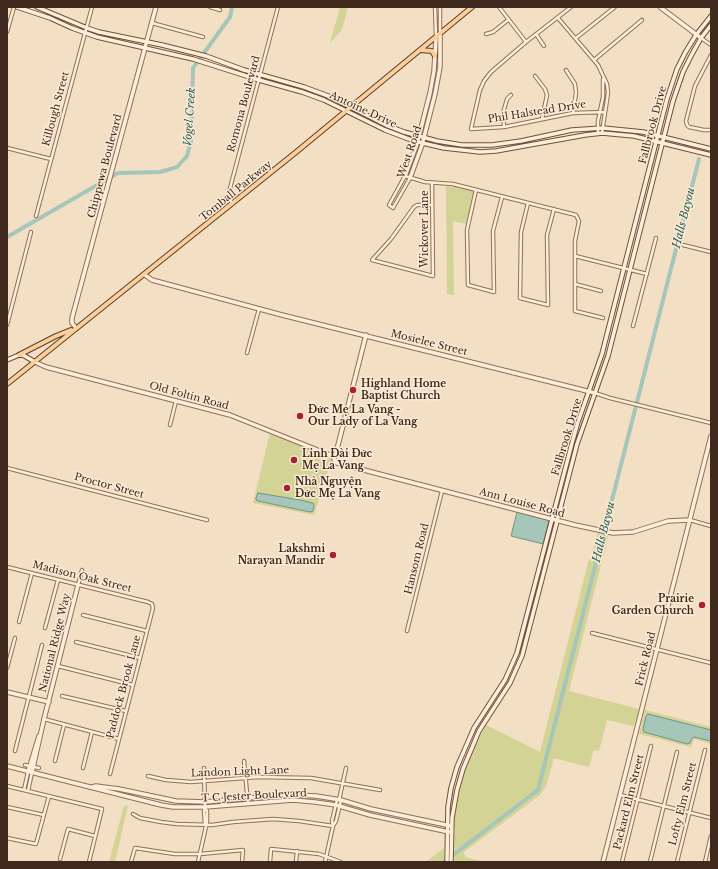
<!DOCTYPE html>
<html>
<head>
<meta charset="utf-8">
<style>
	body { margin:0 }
	#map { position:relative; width:718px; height:869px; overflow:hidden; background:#f3dfc4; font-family:"Libre Baskerville",serif }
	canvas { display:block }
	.frame { position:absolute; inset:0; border:8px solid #3f291d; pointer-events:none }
</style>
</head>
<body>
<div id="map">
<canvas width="718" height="869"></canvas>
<div class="frame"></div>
</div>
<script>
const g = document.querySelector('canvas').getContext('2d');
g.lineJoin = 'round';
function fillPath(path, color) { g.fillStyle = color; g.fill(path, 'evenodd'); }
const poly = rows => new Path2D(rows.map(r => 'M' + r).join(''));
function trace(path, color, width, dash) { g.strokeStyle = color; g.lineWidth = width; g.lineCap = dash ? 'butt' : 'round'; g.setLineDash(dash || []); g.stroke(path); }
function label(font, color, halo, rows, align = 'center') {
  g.font = font + ' "Libre Baskerville",serif'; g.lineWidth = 3; g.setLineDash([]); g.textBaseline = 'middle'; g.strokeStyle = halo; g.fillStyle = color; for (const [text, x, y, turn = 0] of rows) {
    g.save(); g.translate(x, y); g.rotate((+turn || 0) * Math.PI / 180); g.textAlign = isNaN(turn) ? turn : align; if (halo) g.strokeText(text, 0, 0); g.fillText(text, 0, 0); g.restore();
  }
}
const green = poly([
	[340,7,348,7,342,30,330,43],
	[446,186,452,187,453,186,472,190,474,193,466,224,453,221,454,295,447,294],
	[270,433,332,458,314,515,253,503],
	[598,531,609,534,569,691,639,709,634,726,607,720,599,751,594,750,589,767,554,758,546,786,540,795,464,852,465,857,485,862,455,862,454,837,455,836,455,827,453,826,463,775,472,751,486,725,540,752,589,559,591,559],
	[645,710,711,727,711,744,694,739,691,747,639,734],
	[128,805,115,862,109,862,124,806],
	[444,848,444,862,426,862,440,851]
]);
const water = poly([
	[258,493,300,500,313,503,314,505,313,511,310,512,258,501,256,500,256,498,258,493],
	[517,512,549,520,543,544,511,536,517,512],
	[648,714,711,730,711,741,694,737,691,740,690,743,687,744,644,732,643,730,646,716,648,714]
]);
const river = poly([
	[7,237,118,173,160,172,177,167,187,156,191,141,193,68,230,17,232,7],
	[444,862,538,790,699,159]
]);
const minor = poly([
	[210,7,220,10],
	[435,7,436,36],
	[499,7,526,42],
	[571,7,526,42,491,72,484,81,480,90,471,129,504,127,573,113,605,112],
	[558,18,598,65,607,84,608,93,602,133],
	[152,23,203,37],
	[7,32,14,7],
	[440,33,440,7],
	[486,34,493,32,508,20],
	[536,34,544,46],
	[576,38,615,7],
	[701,38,711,45],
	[711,55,695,86,686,121,687,125,689,127,704,130,711,130],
	[594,60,642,20],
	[566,70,575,84,576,93,573,113],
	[535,76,545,89,547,95,542,119],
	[504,127,503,113,507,99,511,95],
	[598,134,598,121,603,97,603,79],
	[7,148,51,159],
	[410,178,393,208,389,205,405,176,425,182,453,184,576,215,579,221,575,241,575,311,603,318],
	[476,190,467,230,468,285,494,292,493,231,502,197],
	[232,203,229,198,229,192,278,7],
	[528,203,521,232,520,298,548,305,547,235,554,209],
	[432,205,417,205,414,207,391,239,372,260,433,276,432,183],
	[36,216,92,7],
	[683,245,711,252],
	[575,256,647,274],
	[575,284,601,291],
	[7,325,31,232],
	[633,326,656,238],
	[247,353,259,309],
	[595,393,610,398,711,423],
	[170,425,176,401],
	[7,468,207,520],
	[690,520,711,526],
	[7,567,148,602,152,604,153,608,110,774],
	[78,585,82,570],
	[83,615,147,631],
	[19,622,32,573],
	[45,628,58,580],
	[407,631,442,491],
	[592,633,711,663],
	[76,642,140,658],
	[58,666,133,685],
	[7,668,15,638],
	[62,696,126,711],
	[44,719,119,739],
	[15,751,42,645],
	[55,761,64,725],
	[244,761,248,804],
	[25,765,39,768],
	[83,768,92,732],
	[204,768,205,807,204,811,205,824],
	[148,776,166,780,191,782,258,777,311,778,380,790],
	[7,786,102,809,89,862],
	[24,790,28,772],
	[28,791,32,772],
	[620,795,711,818],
	[339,800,346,768],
	[7,807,44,815],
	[133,814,140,818,161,822,177,824,212,825,233,822,273,819,299,821,333,826],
	[333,826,336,821,341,800],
	[7,838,36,844,49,796],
	[60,859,68,829,95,836],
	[131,862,135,848,175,854,200,854,243,850,242,862],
	[198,862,207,822,207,811,205,808],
	[270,862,271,849,319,854,341,862],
	[296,862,297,851],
	[325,862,333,826,332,821,337,800],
	[622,862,651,746],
	[650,862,677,752],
	[677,862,705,750],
	[705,862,711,836]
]);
const tertiary = poly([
	[660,7,701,38],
	[405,176,417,144,430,93,434,71,436,38],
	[410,178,422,145,435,94,440,67,440,34],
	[145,275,152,280,282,315,595,393],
	[76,328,72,323,72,318,156,7],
	[366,335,335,457,334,460,337,463,575,525,613,533,633,532,668,521,690,520],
	[35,362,46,367,230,415,335,457],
	[7,692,49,702],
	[7,766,161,805,173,807,205,807,293,800,315,802,336,805,370,815,449,832],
	[28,772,39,736],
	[32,772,44,719,78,585],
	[92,787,96,786,119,789,176,801,205,802,269,796,297,795,316,796,341,800,371,809,451,826],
	[603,862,711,436]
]);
const secondary = poly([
	[17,7,50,18,72,28,97,37,193,59,259,80,302,92,324,100,385,130,414,141,444,148,480,152,496,151,585,135,602,133,634,136,711,155],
	[37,7,87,28,99,32,162,45,206,56,244,70,304,87,331,97,386,125,404,132,437,141,462,145,492,145,521,141,572,130,603,128,643,132,711,149],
	[7,360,19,355,23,355,35,362],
	[447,862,448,807,451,788,457,767,474,728,505,680,517,653,572,443,578,422,602,354,667,99,677,69,685,53,696,35,711,16],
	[451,862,452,818,457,790,463,769,479,731,510,683,522,656,577,444,608,356,673,101,683,72,691,56,701,38,711,25]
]);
const primary = poly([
	[421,50,432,51,435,56],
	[19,355,56,336,71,330],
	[7,384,295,153,472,7]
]);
const markers = [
	[353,390,4,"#a82033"],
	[300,416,4,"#a82033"],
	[294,460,4,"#a82033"],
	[287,488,4,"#a82033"],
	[333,555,4,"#a82033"],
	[702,605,4,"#a82033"]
];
const streetNames = [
	["Romona Boulevard",244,104,-75],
	["Killough Street",56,109,-75],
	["Antoine Drive",363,110,25],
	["Phil Halstead Drive",537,112,-9],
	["Fallbrook Drive",653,125,-75],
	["West Road",410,152,-71],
	["Chippewa Boulevard",105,166,-75],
	["Tomball Parkway",236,191,-39],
	["Wickover Lane",425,229,-90],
	["Mosielee Street",429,343,14],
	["Old Foltin Road",189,396,15],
	["Fallbrook Drive",567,437,-73],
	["Proctor Street",109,486,15],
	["Ann Louise Road",522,503,15],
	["Hansom Road",417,559,-76],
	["Madison Oak Street",82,577,14],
	["National Ridge Way",55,643,-76],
	["Frick Road",646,659,-76],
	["Paddock Brook Lane",124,687,-75],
	["Landon Light Lane",240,772,-2],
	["T C Jester Boulevard",254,796,-3],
	["Packard Elm Street",629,802,-76],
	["Lofty Elm Street",683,804,-76]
];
const poiNames = [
	["Highland Home",361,384],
	["Baptist Church",361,396],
	["Đức Mẹ La Vang -",308,410],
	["Our Lady of La Vang",308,422],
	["Linh Đài Đức",302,454],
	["Mẹ La Vang",302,466],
	["Nhà Nguyện",295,482],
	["Đức Mẹ La Vang",295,494],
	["Lakshmi",325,549,"right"],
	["Narayan Mandir",325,561,"right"],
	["Prairie",694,599,"right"],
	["Garden Church",694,611,"right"]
];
const waterNames = [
	["Vogel Creek",190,117,-86],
	["Halls Bayou",684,218,-76],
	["Halls Bayou",604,532,-76]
];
fillPath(green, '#d3d396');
fillPath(water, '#a6c6b9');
trace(water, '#6c9686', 1);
trace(river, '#a6c6b9', 4);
trace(minor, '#916f58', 4.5);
trace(tertiary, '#916f58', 5.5);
trace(secondary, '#73503b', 5.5);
trace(primary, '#5e3d2c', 6);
trace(minor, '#fdedd9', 2.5);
trace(tertiary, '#fdedd9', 3.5);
trace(secondary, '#fdedd9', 3.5);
trace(primary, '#facf99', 4);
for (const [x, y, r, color] of markers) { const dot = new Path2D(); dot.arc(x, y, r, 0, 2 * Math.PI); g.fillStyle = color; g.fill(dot); trace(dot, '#faead5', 1.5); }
label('10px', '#3f291d', '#faead5', streetNames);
label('bold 10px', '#3f291d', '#faead5', poiNames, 'left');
label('italic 11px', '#2b6156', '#faead5', waterNames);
</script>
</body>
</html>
